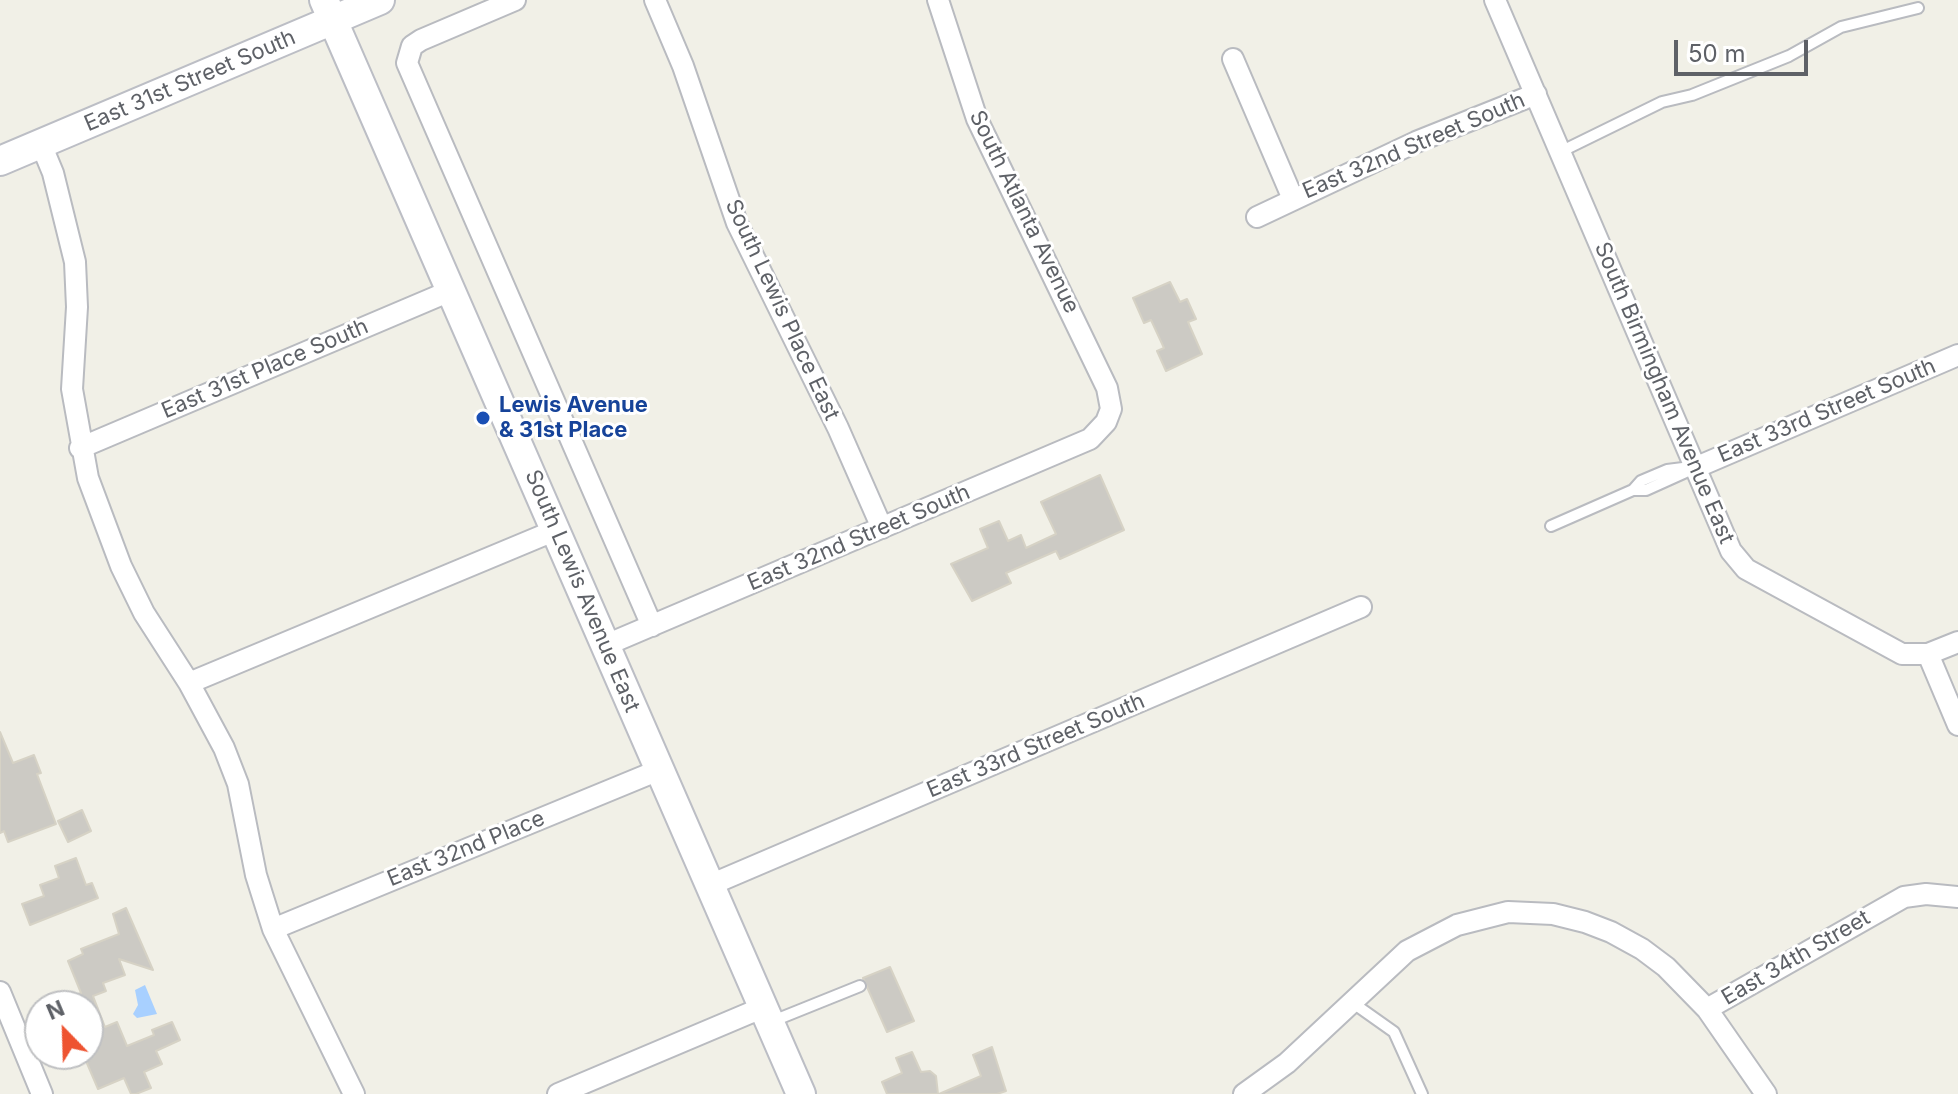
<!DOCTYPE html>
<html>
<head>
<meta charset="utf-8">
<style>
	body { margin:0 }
	#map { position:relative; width:1958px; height:1094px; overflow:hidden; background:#f1f0e7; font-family:Inter,sans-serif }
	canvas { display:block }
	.north { position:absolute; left:24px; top:990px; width:80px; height:80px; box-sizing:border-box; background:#fff; border:2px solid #bfc0c2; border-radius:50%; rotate:337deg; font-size:22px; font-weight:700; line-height:32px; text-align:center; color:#5e6167 }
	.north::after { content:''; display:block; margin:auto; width:28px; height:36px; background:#ee5330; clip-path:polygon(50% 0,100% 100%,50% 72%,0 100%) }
	.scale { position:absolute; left:1674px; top:40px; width:134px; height:36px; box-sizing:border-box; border:4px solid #5e6167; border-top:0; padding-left:10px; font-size:24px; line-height:28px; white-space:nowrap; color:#5e6167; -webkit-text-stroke:6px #fff; paint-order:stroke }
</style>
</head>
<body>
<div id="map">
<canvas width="1958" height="1094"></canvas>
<div class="north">N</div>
<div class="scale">50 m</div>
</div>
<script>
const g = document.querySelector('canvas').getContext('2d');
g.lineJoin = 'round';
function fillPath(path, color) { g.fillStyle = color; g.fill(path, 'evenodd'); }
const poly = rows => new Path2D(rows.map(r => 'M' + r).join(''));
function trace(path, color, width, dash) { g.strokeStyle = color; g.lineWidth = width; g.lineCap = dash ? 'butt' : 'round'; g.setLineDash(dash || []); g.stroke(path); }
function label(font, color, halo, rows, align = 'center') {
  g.font = font + ' Inter,sans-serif'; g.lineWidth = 6; g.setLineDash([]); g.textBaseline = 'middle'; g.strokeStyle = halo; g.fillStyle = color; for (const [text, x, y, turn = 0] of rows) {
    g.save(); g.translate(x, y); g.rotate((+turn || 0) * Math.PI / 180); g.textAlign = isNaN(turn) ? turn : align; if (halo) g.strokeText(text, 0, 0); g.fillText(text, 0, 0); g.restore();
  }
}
const water = poly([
	[145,985,157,1014,137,1018,133,1014,138,1005,135,990]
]);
const building = poly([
	[1170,282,1180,302,1187,299,1196,319,1188,322,1202,354,1166,371,1157,351,1164,348,1151,320,1144,323,1133,298,1170,282],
	[1100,475,1124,530,1060,559,1056,551,1006,573,1011,583,972,601,951,564,988,548,980,529,999,521,1008,541,1021,535,1026,548,1056,534,1041,502,1100,475],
	[0,732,13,763,34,755,41,773,37,774,56,824,8,842,4,831,0,833,0,732],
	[82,810,91,831,68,842,58,821,82,810],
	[76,858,86,885,92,883,98,898,30,925,22,904,44,896,40,885,59,878,55,866,76,858],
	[126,908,153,970,119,959,125,975,103,983,106,991,93,996,105,1027,117,1022,127,1046,154,1035,152,1030,172,1022,180,1040,156,1051,162,1064,144,1072,151,1088,136,1094,131,1094,124,1078,98,1089,83,1054,88,1054,88,1006,51,1005,81,993,68,961,83,954,81,949,119,934,113,914,126,908],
	[890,967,914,1021,887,1032,863,978,890,967],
	[992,1047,1006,1091,997,1094,939,1094,981,1076,973,1055,992,1047],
	[912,1052,921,1072,930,1071,936,1076,938,1094,887,1094,882,1082,902,1073,896,1058,912,1052]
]);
const service = poly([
	[1560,152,1662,102,1692,95,1789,56,1841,27,1918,8],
	[1633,490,1641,481,1667,470,1691,467],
	[1551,526,1633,490,1646,490,1697,467],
	[1353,1003,1394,1032,1422,1094],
	[773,1021,860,986]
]);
const minor = poly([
	[515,0,421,40,412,46,407,63,652,626],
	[655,0,683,66,737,223,838,428,882,528],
	[1495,0,1731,551,1746,569,1902,654,1928,654,1958,725],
	[1233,59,1293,199],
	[41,144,53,173,75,262,77,307,72,389,88,478,121,566,144,613,189,683,224,748,238,784,256,875,273,929,354,1094],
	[1257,217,1416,142,1536,94],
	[80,448,450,291],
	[1697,467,1958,355],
	[606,645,1090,439,1106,422,1111,409,1107,388,977,119,938,0],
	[1928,654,1958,642],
	[189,683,556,530],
	[710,885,1361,607],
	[273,929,659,770],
	[0,992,42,1094],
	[1707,1009,1904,897,1926,894,1958,897],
	[558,1094,764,1007],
	[1244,1094,1287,1063,1407,951,1457,925,1508,912,1553,914,1585,922,1611,932,1642,949,1666,967,1707,1009,1766,1094]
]);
const secondary = poly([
	[324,0,801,1094],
	[0,161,380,0]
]);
const markers = [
	[483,418,8,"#1a4fb4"]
];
const streetNames = [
	["East 31st Street South",190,81,-23],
	["East 32nd Street South",1414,146,-23],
	["South Atlanta Avenue",1024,212,64],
	["South Lewis Place East",782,310,65],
	["East 31st Place South",265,369,-23],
	["South Birmingham Avenue East",1664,393,67],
	["East 33rd Street South",1827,411,-23],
	["East 32nd Street South",859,538,-23],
	["South Lewis Avenue East",582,591,67],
	["East 33rd Street South",1036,746,-23],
	["East 32nd Place",466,849,-22],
	["East 34th Street",1796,958,-30]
];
const transitNames = [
	["Lewis Avenue",499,405],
	["& 31st Place",499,430]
];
fillPath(water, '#a8d0ff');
fillPath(building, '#cccac4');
trace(building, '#d6d2c5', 2);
trace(service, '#b9bbc0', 14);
trace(minor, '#b9bbc0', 24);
trace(secondary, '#bcbec5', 32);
trace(service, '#fff', 10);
trace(minor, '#fff', 20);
trace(secondary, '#fff', 28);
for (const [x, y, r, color] of markers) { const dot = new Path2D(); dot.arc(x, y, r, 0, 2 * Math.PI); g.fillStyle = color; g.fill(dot); trace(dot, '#fff', 3); }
label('22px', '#5e6167', '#fff', streetNames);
label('bold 22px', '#164399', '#fff', transitNames, 'left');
</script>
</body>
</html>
